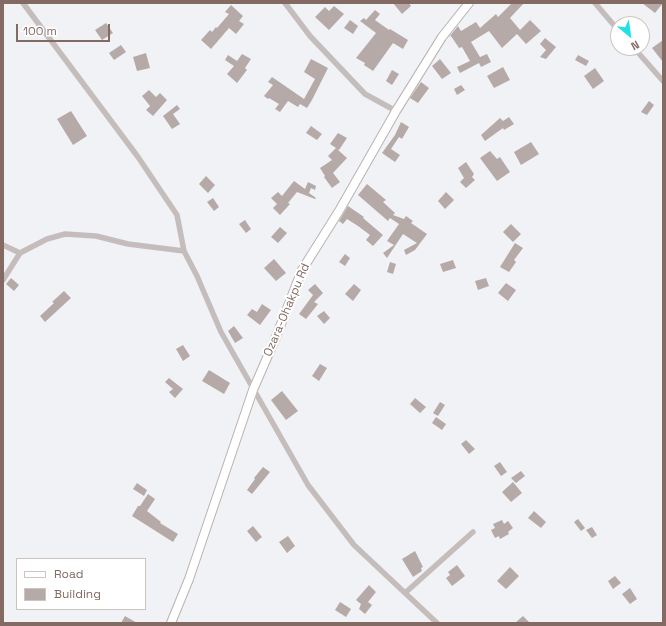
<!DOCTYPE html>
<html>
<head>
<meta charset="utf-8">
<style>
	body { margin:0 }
	#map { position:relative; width:666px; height:626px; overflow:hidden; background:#f1f2f5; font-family:"Space Grotesk",sans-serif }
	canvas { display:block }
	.frame { position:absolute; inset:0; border:4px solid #836b64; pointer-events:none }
	.legend { position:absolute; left:16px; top:558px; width:130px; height:52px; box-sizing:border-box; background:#fff; border:1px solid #cdc4c1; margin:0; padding:5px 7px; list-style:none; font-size:12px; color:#836b64 }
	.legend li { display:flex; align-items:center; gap:8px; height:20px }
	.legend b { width:20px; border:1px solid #cdc4c1 }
	.north { position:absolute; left:610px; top:16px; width:40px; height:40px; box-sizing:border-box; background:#fff; border:1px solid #cdc4c1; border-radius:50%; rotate:151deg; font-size:11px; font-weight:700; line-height:16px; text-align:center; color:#836b64 }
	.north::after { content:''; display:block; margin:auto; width:14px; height:18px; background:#21e0e6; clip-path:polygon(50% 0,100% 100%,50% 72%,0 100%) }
	.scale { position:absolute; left:16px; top:24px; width:94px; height:18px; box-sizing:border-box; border:2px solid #836b64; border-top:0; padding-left:5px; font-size:12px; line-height:14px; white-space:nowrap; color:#836b64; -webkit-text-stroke:3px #fff; paint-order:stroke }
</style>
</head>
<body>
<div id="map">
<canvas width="666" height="626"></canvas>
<div class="frame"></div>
<ul class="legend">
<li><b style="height:5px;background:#fff"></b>Road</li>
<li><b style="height:11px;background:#b5aaa7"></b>Building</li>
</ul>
<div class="north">N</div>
<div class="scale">100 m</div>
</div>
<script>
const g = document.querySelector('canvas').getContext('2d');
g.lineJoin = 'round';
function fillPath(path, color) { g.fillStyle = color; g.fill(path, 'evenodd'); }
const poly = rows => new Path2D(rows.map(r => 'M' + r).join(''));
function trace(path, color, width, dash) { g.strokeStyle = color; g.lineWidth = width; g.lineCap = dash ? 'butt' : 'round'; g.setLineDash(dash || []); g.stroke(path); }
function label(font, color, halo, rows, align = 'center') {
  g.font = font + ' "Space Grotesk",sans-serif'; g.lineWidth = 4; g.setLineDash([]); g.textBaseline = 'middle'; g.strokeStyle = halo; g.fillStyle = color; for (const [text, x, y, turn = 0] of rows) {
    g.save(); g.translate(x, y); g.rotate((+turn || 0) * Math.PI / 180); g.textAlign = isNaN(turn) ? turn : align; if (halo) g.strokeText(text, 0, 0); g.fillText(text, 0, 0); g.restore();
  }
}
const building = poly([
	[393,3,409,3,411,6,402,14],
	[512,3,524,3,510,18,520,30,530,20,541,31,526,44,517,34,502,48,489,31,471,42,480,57,487,54,491,62,481,67,479,63,460,73,457,67,470,61,462,47,459,48,451,36,449,37,458,26,461,31,476,22,480,28,496,14,498,17],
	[642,3,663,3,655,13],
	[231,5,243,16,239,21,244,24,236,34,229,28,211,49,201,40,210,30,212,32,216,27,217,28,229,14,225,12],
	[334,6,344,14,329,30,315,17,325,7,329,11],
	[375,10,380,14,375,20,389,30,390,29,408,40,403,49,393,43,373,71,364,65,365,63,356,58,376,33,360,21,364,18,366,20],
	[350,20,358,26,353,34,344,28],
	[106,23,113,33,102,40,95,30],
	[545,38,556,47,546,59,540,57,546,50,540,44],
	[663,40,663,62,652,48],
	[121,45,126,52,114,60,109,53],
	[146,53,150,68,137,71,133,57],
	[242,54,251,59,245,68,247,70,237,83,227,74,234,66,225,60,228,55,237,61],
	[578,55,589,61,586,66,575,60],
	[311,59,328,68,312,100,307,108,300,104,298,107,288,101,280,112,275,109,279,104,269,98,268,99,264,96,273,85,268,82,272,77,304,99,315,79,304,72],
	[440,59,451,73,442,79,432,66],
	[503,67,510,80,494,88,487,76],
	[595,68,604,81,593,89,584,76],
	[392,70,399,74,392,85,386,81],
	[421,82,429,88,418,103,410,98],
	[461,85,465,90,457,95,454,89],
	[149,90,156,97,160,93,167,100,153,116,146,110,150,106,142,96],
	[649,101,654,105,647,115,641,112],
	[177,105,180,109,173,114,180,124,172,129,163,116],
	[71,111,87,136,73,145,57,119],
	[509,117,514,124,504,130,503,128,485,141,481,135,500,118,503,121],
	[401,122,409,127,402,139,399,137,391,149,400,155,395,162,382,153,395,135],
	[311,126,322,134,317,140,306,133],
	[338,133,347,138,339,150,337,149,347,158,333,173,340,182,332,188,324,177,325,176,320,168,332,160,328,156,336,148,330,144],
	[531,142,539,154,521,165,514,152],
	[490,151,497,159,500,157,510,172,497,181,480,158],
	[466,162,474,174,472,177,475,180,466,188,460,182,464,178,458,168],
	[206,176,215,185,208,193,199,184],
	[294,181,305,189,308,182,316,186,315,190,311,188,309,193,316,198,315,199,297,192,288,203,290,204,280,215,273,208,277,204,271,198,278,192,282,196],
	[367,184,386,200,383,202,395,213,393,215,404,219,406,216,413,221,411,223,427,234,415,250,406,255,404,250,417,243,403,234,387,258,383,253,394,245,387,241,399,224,390,218,388,221,358,195],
	[446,192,454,200,445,209,438,201],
	[213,198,219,207,214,211,207,202],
	[348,206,364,217,363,218,383,235,373,246,366,240,370,235,358,226,347,219,343,224,339,221],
	[245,220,251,229,246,233,239,224],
	[511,224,521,234,513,242,503,232],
	[280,227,287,233,278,243,271,237],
	[515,243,523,248,514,260,516,262,509,272,500,267],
	[345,254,350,258,345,266,339,262],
	[274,259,286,273,276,281,264,268],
	[453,260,456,268,443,272,440,264],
	[390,262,396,264,393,274,387,272],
	[11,278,19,285,14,291,6,284],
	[486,278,489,286,478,290,475,281],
	[506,283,516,290,508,301,498,293],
	[315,284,323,293,314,302,318,304,306,319,299,314,313,295,308,290],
	[354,284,361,290,353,301,345,294],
	[64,291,71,298,45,322,40,316,54,303,52,302],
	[262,304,271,310,260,325,247,315,252,309,257,312],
	[324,311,330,318,324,324,317,316],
	[234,326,243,338,235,343,228,331],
	[183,345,190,356,183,361,176,349],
	[320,364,327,368,319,381,312,376],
	[209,370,230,383,224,394,202,381],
	[169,378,183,389,175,398,169,392,173,389,165,382],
	[282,391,298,411,286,420,271,400],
	[415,398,426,407,420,413,410,404],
	[440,402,445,405,438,416,433,413],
	[436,417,446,424,442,430,432,423],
	[466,440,475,449,469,454,461,444],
	[500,462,507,472,501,476,494,466],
	[263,467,270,472,252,494,247,490,255,479,254,478],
	[521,471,525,476,516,483,511,478],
	[513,482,522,493,511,502,502,492],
	[137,483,147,490,144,496,133,489],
	[148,494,155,499,147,511,161,522,160,523,178,534,173,542,132,516,138,506,140,506],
	[534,511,546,522,541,528,528,518],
	[578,519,585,528,581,531,574,522],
	[502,520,504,524,508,521,513,528,508,532,509,534,500,539,499,536,495,538,491,530,495,528,493,524],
	[253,526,262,537,256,542,247,531],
	[592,527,597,535,592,538,586,530],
	[288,536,295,546,287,553,279,542],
	[415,551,423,567,421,568,422,571,413,577,402,559],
	[457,565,465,576,452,586,446,578,450,575,448,572],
	[510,567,519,576,506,589,497,581],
	[615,576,621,583,613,589,608,581],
	[369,585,376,592,368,602,372,605,365,614,359,609,361,604,356,600],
	[630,588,637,599,630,604,622,594],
	[340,602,351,609,346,617,335,610],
	[125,616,137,623,121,623],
	[523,616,530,623,515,623]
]);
const minor = poly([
	[23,3,138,157,177,215,184,251,197,276,221,332,308,485,354,545,437,623],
	[285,3,310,36,365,94,396,111],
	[595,3,618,30],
	[634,48,663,81],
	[3,245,20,253],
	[3,280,20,253,47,239,65,234,96,236,128,244,184,251],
	[405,593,473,532]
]);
const secondary = poly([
	[171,623,189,579,253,390,276,337,302,270,339,211,396,111,442,37,469,3]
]);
const streetNames = [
	["Ozara-Ohakpu Rd",287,310,-67]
];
fillPath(building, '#b5aaa7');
trace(secondary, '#bab2b0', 10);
trace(minor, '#c4bdbb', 5.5);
trace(secondary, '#fff', 8);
label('12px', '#836b64', '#fff', streetNames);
</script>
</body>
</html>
